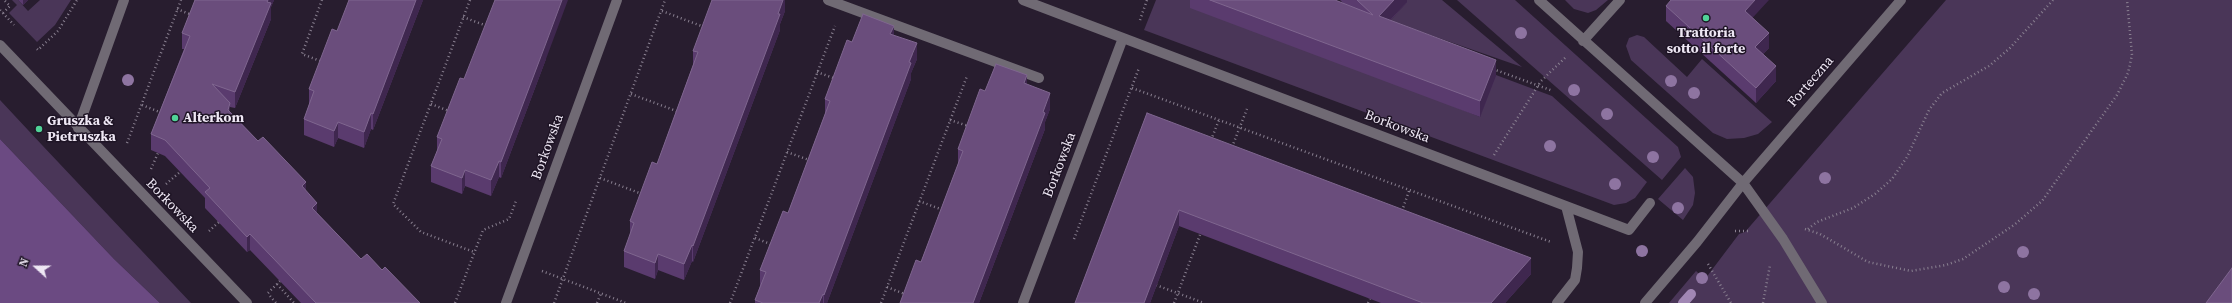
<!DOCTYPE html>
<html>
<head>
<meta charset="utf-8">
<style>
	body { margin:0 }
	#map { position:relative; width:2232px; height:303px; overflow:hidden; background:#281d2f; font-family:"Source Serif 4",serif }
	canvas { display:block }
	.north { position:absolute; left:16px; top:247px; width:40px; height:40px; -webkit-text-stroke:3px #1e1425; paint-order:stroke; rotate:291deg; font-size:11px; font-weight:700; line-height:16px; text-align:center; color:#eee7f4 }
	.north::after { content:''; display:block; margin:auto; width:14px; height:18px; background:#eee7f4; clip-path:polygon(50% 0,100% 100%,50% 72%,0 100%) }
</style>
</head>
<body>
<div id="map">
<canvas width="2232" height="303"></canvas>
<div class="north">N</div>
</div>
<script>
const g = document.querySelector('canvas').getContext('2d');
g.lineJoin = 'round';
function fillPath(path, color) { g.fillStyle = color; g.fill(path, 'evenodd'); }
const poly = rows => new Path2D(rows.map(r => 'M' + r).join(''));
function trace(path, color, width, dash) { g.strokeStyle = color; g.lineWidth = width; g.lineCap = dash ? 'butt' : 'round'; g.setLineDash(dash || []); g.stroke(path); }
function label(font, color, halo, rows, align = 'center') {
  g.font = font + ' "Source Serif 4",serif'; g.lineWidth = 3; g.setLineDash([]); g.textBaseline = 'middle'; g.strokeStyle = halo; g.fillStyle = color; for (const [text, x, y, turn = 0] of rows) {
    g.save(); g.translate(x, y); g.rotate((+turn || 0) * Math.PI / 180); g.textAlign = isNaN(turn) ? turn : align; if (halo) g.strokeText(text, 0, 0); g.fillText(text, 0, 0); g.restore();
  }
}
const green = poly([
	[12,0,18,0,28,11,40,0,71,0,55,25,37,42,9,13,17,5],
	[1156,0,1193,0,1480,117,1496,75,1552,96,1647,182,1635,198,1626,203,1614,205,1144,30],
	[1405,0,1442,0,1522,67,1390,21,1407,2],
	[1457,0,1515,0,1678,147,1681,157,1662,180],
	[1565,0,1608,0,1596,10,1588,13,1574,9],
	[1946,0,2232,0,2232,303,1669,303,1696,271,1705,279,1739,234,1745,232],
	[1637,35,1644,37,1687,77,1702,59,1772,122,1758,134,1744,138,1727,139,1713,133,1631,60,1626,46,1629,38],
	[0,100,42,145,191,303,160,303,114,259,0,139],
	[1685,168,1693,177,1695,193,1693,205,1683,220,1658,199]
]);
const forest = poly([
	[0,139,114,259,160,303,0,303]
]);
const stream = poly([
	[1683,303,1691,294]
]);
const path = poly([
	[322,0,302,54,323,62],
	[470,0,393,204,421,232,474,252],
	[177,9,192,15],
	[0,10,14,25],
	[662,11,704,27],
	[3,13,10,6,4,0],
	[463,17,487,26],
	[1140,20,1147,0],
	[37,49,38,50,58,31,77,0],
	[1493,69,1553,91],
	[817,72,836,79],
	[1132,88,1551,242],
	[631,94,679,112],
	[431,104,449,111],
	[142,105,162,113],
	[950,120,968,126],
	[1211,140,1219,120],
	[127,143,181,0],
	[1232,147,1247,109],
	[787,152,809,160],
	[1494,155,1541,81,1567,56],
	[151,169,158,153],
	[600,178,642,194],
	[166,184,180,172],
	[919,201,943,210],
	[1402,211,1409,191],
	[1805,229,1820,234,1868,262,1911,271,1946,265,1963,259,2014,225,2042,201,2117,95,2128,73,2132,55,2127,0],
	[1808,229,1817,222,1853,208,1875,194,1892,179,1907,157,1929,110,1942,93,1989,66,2010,48,2053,0],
	[209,231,219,222],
	[1735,231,1748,231],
	[755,238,773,245],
	[1074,239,1139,68],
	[1708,264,1731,303],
	[542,271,626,303],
	[277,284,294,303],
	[1156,285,1204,303],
	[887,287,907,295],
	[268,293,280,281],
	[270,296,276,303],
	[455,303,483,230,509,219,516,201],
	[554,303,665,0],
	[597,303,601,293],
	[730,303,835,26],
	[881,303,967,76],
	[1174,303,1200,235],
	[1368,303,1370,299],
	[1763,303,1770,265]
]);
const minor = poly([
	[828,0,1039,78],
	[1023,0,1629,230,1650,203],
	[1539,0,1743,183,1783,239,1822,303],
	[1583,41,1620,0],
	[0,45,247,303],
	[78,128,124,0],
	[506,303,617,0],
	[1023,303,1123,38],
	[1557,303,1575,280,1577,268,1578,252,1566,206],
	[1645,303,1697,242,1743,183,1901,0]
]);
const trees = [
	[1521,33],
	[128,80],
	[1671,81],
	[1574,90],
	[1694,93],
	[1607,114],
	[1550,146],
	[1653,157],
	[1825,178],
	[1615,184],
	[1678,208],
	[1642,251],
	[2023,252],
	[1702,278],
	[2004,287],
	[2034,294]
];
const wall = poly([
	[18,0,28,0,23,5],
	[195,0,274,0,271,7,271,19,235,108,230,107,230,112,306,191,317,213,361,259,382,270,420,303,301,303,250,250,247,252,205,208,205,198,165,156,151,150,151,134,184,49,182,49,182,33],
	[423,0,373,130,371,129,364,148,338,138,334,147,304,135,304,119,309,105,309,89,337,31],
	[785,0,785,11,780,24,780,30,693,262,692,261,684,280,658,270,655,279,624,267,624,251,630,236,630,221,657,164,693,65,693,51],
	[1190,0,1335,0,1343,3,1340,0,1407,0,1407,2,1390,21,1496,76,1480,117,1190,8],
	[1666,6,1753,18,1769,48,1763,54,1776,81,1756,103,1666,21],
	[894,35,917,59,911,73,911,79,827,303,755,303,755,300,760,286,760,270,788,213,825,114,825,99,852,42],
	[546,59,501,178,499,177,491,196,465,186,462,194,431,182,431,166,437,151,437,137,464,79],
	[1027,85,1050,109,1045,122,1045,129,979,303,900,303,921,262,958,164,958,149,985,91],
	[1147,113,1531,274,1505,303,1381,303,1179,226,1150,303,1075,303]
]);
const shadedWall = poly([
	[23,0,28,0,23,5],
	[268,0,274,0,271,7,271,19,235,108,235,92],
	[416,0,423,0,373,130,373,114],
	[562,0,568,0,546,59,501,178,501,162],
	[783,0,785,0,785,11,780,24,780,30,693,262,693,246],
	[1394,0,1407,0,1407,2,1379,32,1379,16],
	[1755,0,1769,0,1745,26,1745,11],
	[894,26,894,41,890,34],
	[1769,33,1769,48,1755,62,1755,47],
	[917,43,917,59,911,73,911,79,827,303,824,303,824,295],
	[1496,60,1496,76,1480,117,1480,101],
	[1776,66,1776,81,1756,103,1756,88],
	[1027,75,1027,91,1024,83],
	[1050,93,1050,109,1045,122,1045,129,979,303,973,303],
	[230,103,230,119,228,110],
	[371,113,371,129,364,148,364,132],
	[338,122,338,138,334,147,334,131],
	[499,161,499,177,491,196,491,180],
	[465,170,465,186,462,194,462,178],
	[306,182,306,198,302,186],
	[317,203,317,218,312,208],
	[1179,210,1179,226,1150,303,1144,303],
	[250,234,250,250,247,252,247,237],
	[692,245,692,261,684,280,684,264],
	[658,254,658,270,655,279,655,263],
	[1531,258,1531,274,1505,303,1491,303],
	[823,294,823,303,819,303]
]);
const building = poly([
	[195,0,268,0,267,2,271,3,235,92,212,84,230,103,228,110,258,141,263,137,306,182,302,186,317,203,312,208,361,259,367,254,382,270,385,267,420,303,316,303,250,234,247,237,205,192,210,188,165,140,151,134,190,36,182,33,195,0],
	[349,0,416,0,373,114,371,113,364,132,338,122,334,131,304,119,314,91,309,89,332,29,337,31,349,0],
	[495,0,562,0,546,43,501,162,499,161,491,180,465,170,462,178,431,166,442,139,437,137,460,78,464,79,495,0],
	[712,0,783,0,778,14,780,14,758,73,693,246,692,245,684,264,658,254,655,263,624,251,634,223,630,221,652,162,657,164,698,52,693,51,712,0],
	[1210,0,1335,0,1373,15,1357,0,1394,0,1379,16,1496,60,1480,101,1210,0],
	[1671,0,1755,0,1745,11,1769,33,1755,47,1776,66,1756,88,1666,6,1671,0],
	[863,14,894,26,890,34,917,43,909,62,911,63,824,295,823,294,819,303,763,303,755,300,766,272,760,270,783,211,788,213,830,101,825,99,847,40,852,42,863,14],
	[996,64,1027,75,1024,83,1050,93,1043,112,1045,113,973,303,900,303,916,260,921,262,963,151,958,149,980,89,985,91,996,64],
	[1147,113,1531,258,1491,303,1423,303,1179,210,1144,303,1075,303,1147,113],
	[2232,268,2232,303,2206,303,2232,268]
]);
const markers = [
	[1706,18,4,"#50d398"],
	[175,118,4,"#50d398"],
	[39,129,4,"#50d398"]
];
const poiNames = [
	["Trattoria",1706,33,"center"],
	["sotto il forte",1706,49,"center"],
	["Alterkom",183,118],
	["Gruszka &",47,121],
	["Pietruszka",47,137]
];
const streetNames = [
	["Forteczna",1811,82,-49],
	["Borkowska",1397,127,21],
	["Borkowska",548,147,-70],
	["Borkowska",1060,165,-69],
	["Borkowska",172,206,46]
];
fillPath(green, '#4a3658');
fillPath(forest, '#6b4a82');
trace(stream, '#a187b4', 10);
trace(path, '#8a8191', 2.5, [1, 3]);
trace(minor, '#706a74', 10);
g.fillStyle = '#8e74a1';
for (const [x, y] of trees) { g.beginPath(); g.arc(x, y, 6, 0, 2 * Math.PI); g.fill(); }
fillPath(wall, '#5a3b6e');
fillPath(shadedWall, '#3f274f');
fillPath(building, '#6a4d7c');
trace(building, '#7f668f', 1);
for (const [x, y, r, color] of markers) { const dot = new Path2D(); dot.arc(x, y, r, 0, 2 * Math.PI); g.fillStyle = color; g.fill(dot); trace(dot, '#1e1425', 1.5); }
label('bold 14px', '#eee7f4', '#1e1425', poiNames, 'left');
label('14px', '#eee7f4', '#1e1425', streetNames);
</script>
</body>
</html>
